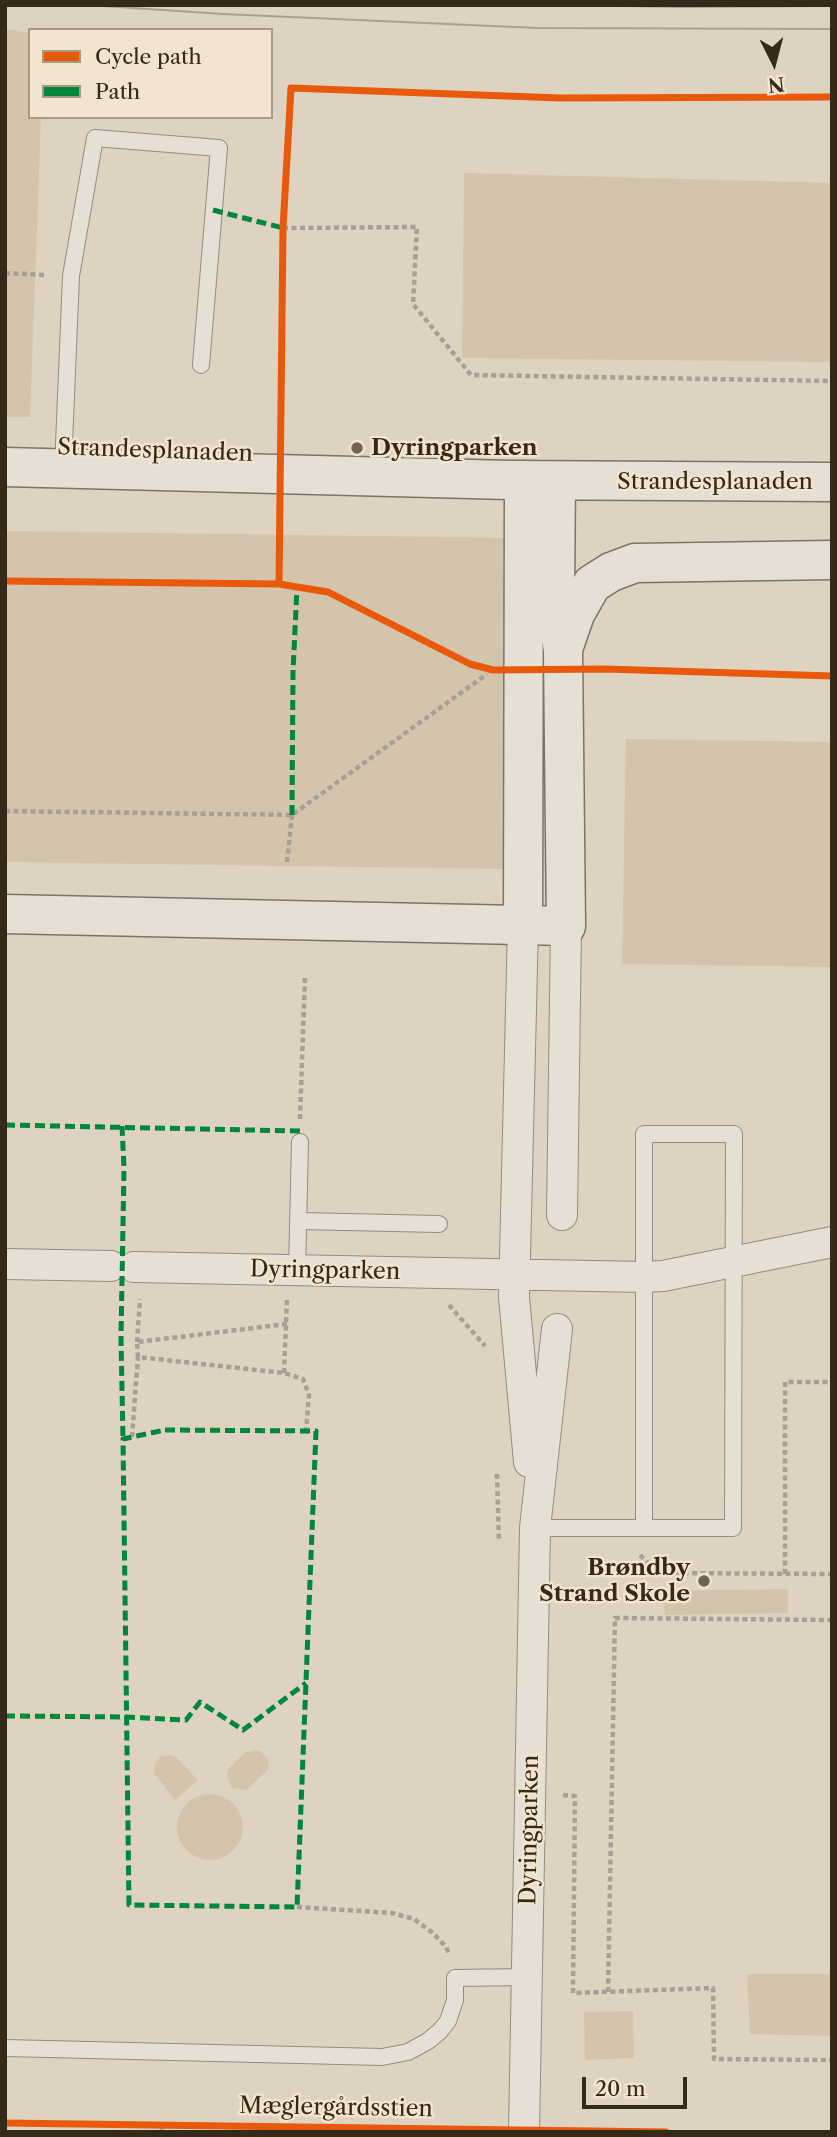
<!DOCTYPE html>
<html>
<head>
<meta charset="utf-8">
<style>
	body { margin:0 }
	#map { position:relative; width:837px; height:2137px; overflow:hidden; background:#ded2c0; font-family:"Libre Caslon Text",serif }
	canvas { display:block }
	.frame { position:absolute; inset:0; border:7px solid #352919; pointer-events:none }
	.legend { position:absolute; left:28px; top:28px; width:245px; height:91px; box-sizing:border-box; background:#f2e4ce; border:2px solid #a69986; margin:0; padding:9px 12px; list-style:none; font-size:21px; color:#352919 }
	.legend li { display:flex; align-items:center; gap:14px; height:35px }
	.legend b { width:35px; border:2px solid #a69986 }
	.north { position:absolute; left:739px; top:28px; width:70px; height:70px; -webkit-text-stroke:5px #f2e4ce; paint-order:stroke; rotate:174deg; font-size:19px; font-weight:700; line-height:28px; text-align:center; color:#352919 }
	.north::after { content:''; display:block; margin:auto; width:24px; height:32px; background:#352919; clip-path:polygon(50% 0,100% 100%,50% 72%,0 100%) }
	.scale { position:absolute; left:582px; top:2077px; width:105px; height:32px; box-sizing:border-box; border:4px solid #352919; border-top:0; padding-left:9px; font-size:21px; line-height:24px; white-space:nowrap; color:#352919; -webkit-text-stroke:5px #f2e4ce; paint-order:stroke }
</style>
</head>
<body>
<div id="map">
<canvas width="837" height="2137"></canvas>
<div class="frame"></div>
<ul class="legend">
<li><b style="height:9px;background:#e8590c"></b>Cycle path</li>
<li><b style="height:9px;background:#00873e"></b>Path</li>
</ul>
<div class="north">N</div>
<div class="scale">20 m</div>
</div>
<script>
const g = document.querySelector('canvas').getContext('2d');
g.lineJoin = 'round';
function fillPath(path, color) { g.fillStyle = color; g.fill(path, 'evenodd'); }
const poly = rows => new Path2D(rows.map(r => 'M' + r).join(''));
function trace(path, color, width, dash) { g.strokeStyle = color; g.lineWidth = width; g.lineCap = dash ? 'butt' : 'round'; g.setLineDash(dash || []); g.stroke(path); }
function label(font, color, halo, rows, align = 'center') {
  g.font = font + ' "Libre Caslon Text",serif'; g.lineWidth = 5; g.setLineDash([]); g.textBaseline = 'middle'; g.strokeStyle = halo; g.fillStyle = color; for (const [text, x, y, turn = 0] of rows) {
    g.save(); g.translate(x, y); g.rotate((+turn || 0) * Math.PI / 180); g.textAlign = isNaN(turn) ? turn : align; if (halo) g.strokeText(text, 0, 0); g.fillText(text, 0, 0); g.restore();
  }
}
const green = poly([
	[5,29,30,33,30,117,41,117,30,417,5,417],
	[464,173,832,183,832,362,462,358],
	[5,531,514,538,504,869,5,862],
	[626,739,832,742,832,967,622,964],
	[788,1589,788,1613,665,1615,664,1591],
	[255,1750,260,1751,267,1757,269,1762,268,1770,246,1790,232,1788,227,1776,228,1769,246,1752],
	[170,1755,175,1756,198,1780,175,1800,154,1773,155,1764,161,1756],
	'177 1827a33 33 0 1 1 66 0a33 33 0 1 1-66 0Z',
	[747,1974,832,1974,832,2036,750,2034],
	[633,2011,634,2058,585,2060,584,2012]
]);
const path = poly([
	[283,228,417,227,413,304,471,375,832,381],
	[5,273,46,275],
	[5,811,292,815,487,674],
	[287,862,292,815],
	[300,1119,305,977],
	[449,1305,485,1346],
	[287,1324,137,1342,138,1357,284,1373,303,1379,309,1395,306,1431],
	[137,1342,140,1299],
	[284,1373,287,1300],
	[132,1437,138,1357],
	[497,1474,499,1542],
	[640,1555,658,1573,832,1574],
	[785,1574,785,1382,832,1382],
	[563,1795,575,1796,573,1993,713,1988,714,2059,832,2060],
	[297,1907,392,1913,414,1919,433,1933,446,1947,449,1954],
	[608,1992,615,1618,832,1620],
	[161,2125,163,2132]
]);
const lane = poly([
	[63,468,71,276,95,138,219,148,201,365],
	[299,1221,439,1224],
	[297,1271,300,1142],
	[535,1528,733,1528,734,1134,644,1134,644,1528],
	[5,2048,382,2057,408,2052,428,2041,440,2031,448,2021,455,2000,455,1978,527,1977]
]);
const street = poly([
	[523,926,514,1297,529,1462],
	[562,1215,566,926],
	[5,1264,111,1266],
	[134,1267,644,1277,663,1276,832,1242],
	[524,2132,535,1528,557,1329]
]);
const secondary = poly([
	[5,467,509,480,832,482],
	[563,649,575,614,592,584,611,572,635,563,832,560],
	[5,914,566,926,563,651,555,591,556,481],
	[523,926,524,480]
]);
const tram = poly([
	[88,5,223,14,537,28,832,29],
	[560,5,682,7,832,6]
]);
const quiet = poly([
	[213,210,283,228],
	[292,815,293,672,297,587],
	[5,1125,300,1131],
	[122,1126,124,1168,121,1338,123,1439],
	[165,1430,316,1431,297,1907,129,1905,123,1439,165,1430],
	[5,1716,126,1717,186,1720,200,1702,243,1730,306,1683]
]);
const cycleway = poly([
	[5,581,279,584,328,592,470,664,493,670,605,669,832,676],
	[279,584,283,228,291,88,560,98,832,97],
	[5,2123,666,2132]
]);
const markers = [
	[357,448,7,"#706453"],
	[704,1581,7,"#706453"]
];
const poiNames = [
	["Dyringparken",371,448],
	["Brøndby",690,1568,"right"],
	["Strand Skole",690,1594,"right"]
];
const streetNames = [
	["Strandesplanaden",155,451,2],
	["Strandesplanaden",715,482],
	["Dyringparken",325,1271,1],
	["Dyringparken",530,1830,-89],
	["Mæglergårdsstien",336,2108,1]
];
fillPath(green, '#d4c4ab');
trace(lane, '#948c80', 18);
trace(street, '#948c80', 32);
trace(secondary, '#7c7469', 41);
trace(path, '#a6a097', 4.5, [5, 3.5]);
trace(lane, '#e5dfd6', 16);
trace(street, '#e5dfd6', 30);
trace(secondary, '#e5dfd6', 38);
trace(tram, '#a6a097', 2);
trace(quiet, '#00873e', 5, [10, 5]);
trace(cycleway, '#e8590c', 7);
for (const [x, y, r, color] of markers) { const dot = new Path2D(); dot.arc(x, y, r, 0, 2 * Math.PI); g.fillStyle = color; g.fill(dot); trace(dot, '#f2e4ce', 2.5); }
label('bold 23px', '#352919', '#f2e4ce', poiNames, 'left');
label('23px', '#352919', '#f2e4ce', streetNames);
</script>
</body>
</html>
